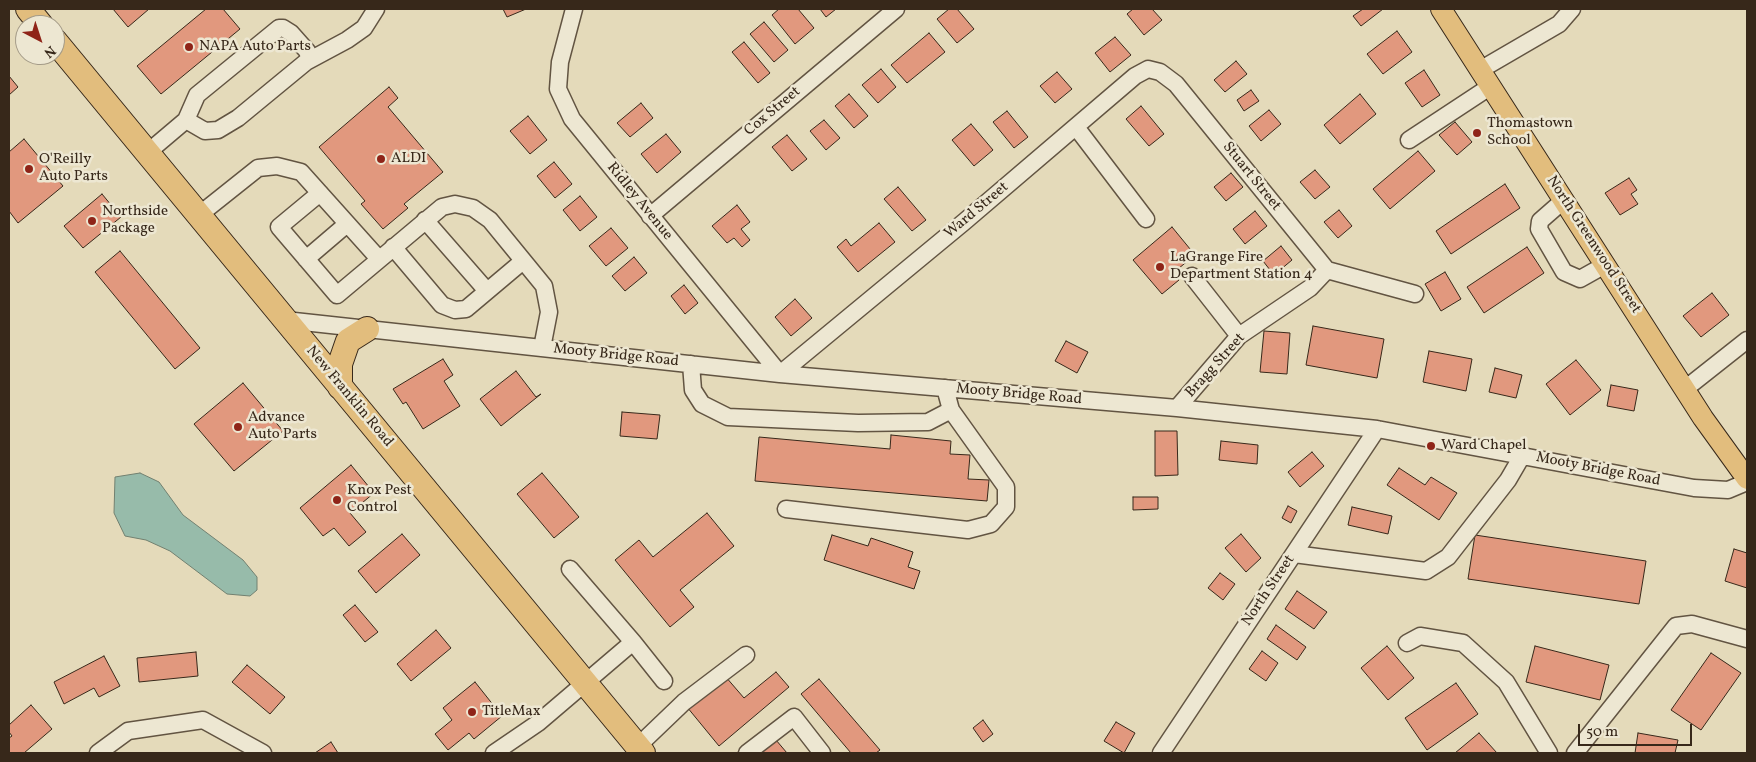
<!DOCTYPE html>
<html>
<head>
<meta charset="utf-8">
<style>
	body { margin:0 }
	#map { position:relative; width:1756px; height:762px; overflow:hidden; background:#e4daba; font-family:Vollkorn,serif }
	canvas { display:block }
	.frame { position:absolute; inset:0; border:10px solid #37281a; pointer-events:none }
	.north { position:absolute; left:15px; top:15px; width:50px; height:50px; box-sizing:border-box; background:#ede7d2; border:1px solid #a49b88; border-radius:50%; rotate:140deg; font-size:14px; font-weight:700; line-height:20px; text-align:center; color:#37281a }
	.north::after { content:''; display:block; margin:auto; width:18px; height:22px; background:#8f2418; clip-path:polygon(50% 0,100% 100%,50% 72%,0 100%) }
	.scale { position:absolute; left:1578px; top:724px; width:114px; height:22px; box-sizing:border-box; border:2px solid #37281a; border-top:0; padding-left:6px; font-size:15px; line-height:18px; white-space:nowrap; color:#37281a; -webkit-text-stroke:4px #ede7d2; paint-order:stroke }
</style>
</head>
<body>
<div id="map">
<canvas width="1756" height="762"></canvas>
<div class="frame"></div>
<div class="north">N</div>
<div class="scale">50 m</div>
</div>
<script>
const g = document.querySelector('canvas').getContext('2d');
g.lineJoin = 'round';
function fillPath(path, color) { g.fillStyle = color; g.fill(path, 'evenodd'); }
const poly = rows => new Path2D(rows.map(r => 'M' + r).join(''));
function trace(path, color, width, dash) { g.strokeStyle = color; g.lineWidth = width; g.lineCap = dash ? 'butt' : 'round'; g.setLineDash(dash || []); g.stroke(path); }
function label(font, color, halo, rows, align = 'center') {
  g.font = font + ' Vollkorn,serif'; g.lineWidth = 5; g.setLineDash([]); g.textBaseline = 'middle'; g.strokeStyle = halo; g.fillStyle = color; for (const [text, x, y, turn = 0] of rows) {
    g.save(); g.translate(x, y); g.rotate((+turn || 0) * Math.PI / 180); g.textAlign = isNaN(turn) ? turn : align; if (halo) g.strokeText(text, 0, 0); g.fillText(text, 0, 0); g.restore();
  }
}
const water = poly([
	[140,473,159,482,183,515,243,560,257,577,257,590,250,596,227,594,170,551,146,540,125,536,114,513,115,477,140,473]
]);
const building = poly([
	[113,9,149,9,128,27,113,9],
	[206,9,223,9,240,29,161,94,137,66,206,9],
	[503,9,526,9,507,17,503,9],
	[779,9,798,9,814,28,795,44,772,15,779,9],
	[820,9,836,9,826,17,820,9],
	[949,9,957,9,974,29,957,43,937,19,949,9],
	[1133,9,1152,9,1162,20,1144,35,1127,14,1133,9],
	[1363,9,1383,9,1361,26,1353,16,1363,9],
	[764,22,788,50,774,62,750,34,764,22],
	[1397,31,1412,52,1383,74,1367,54,1397,31],
	[929,33,945,52,907,83,891,65,929,33],
	[1115,37,1131,55,1110,72,1095,53,1115,37],
	[744,42,770,73,758,83,732,52,744,42],
	[1236,61,1247,74,1225,92,1214,80,1236,61],
	[881,69,896,87,878,103,862,85,881,69],
	[1424,70,1440,95,1422,107,1405,83,1424,70],
	[1057,72,1072,89,1055,103,1040,86,1057,72],
	[9,76,18,87,9,95,9,76],
	[389,87,398,98,388,107,443,172,404,204,408,208,383,229,361,204,365,201,319,147,389,87],
	[1251,90,1259,101,1244,111,1237,100,1251,90],
	[849,94,868,116,854,128,835,106,849,94],
	[1360,94,1376,114,1340,144,1324,125,1360,94],
	[641,103,653,118,630,137,617,123,641,103],
	[1141,106,1164,134,1149,146,1126,119,1141,106],
	[1269,110,1281,124,1261,141,1249,126,1269,110],
	[1007,111,1028,137,1014,148,993,122,1007,111],
	[528,116,547,140,530,154,510,131,528,116],
	[824,120,840,138,826,150,810,131,824,120],
	[1455,122,1472,142,1457,155,1439,135,1455,122],
	[971,124,993,150,974,166,952,140,971,124],
	[666,134,681,152,657,173,641,154,666,134],
	[787,135,807,159,792,171,772,147,787,135],
	[24,139,63,186,18,223,9,211,9,152,24,139],
	[1418,151,1435,171,1390,209,1373,189,1418,151],
	[554,162,572,184,555,198,537,176,554,162],
	[1315,170,1330,187,1315,199,1300,182,1315,170],
	[1231,173,1243,187,1226,201,1214,187,1231,173],
	[1629,178,1637,190,1631,194,1638,204,1620,215,1605,193,1629,178],
	[1505,184,1520,208,1451,254,1436,231,1505,184],
	[898,187,926,220,912,231,884,199,898,187],
	[102,194,121,217,83,248,64,226,102,194],
	[580,196,597,217,580,231,563,210,580,196],
	[737,205,750,222,741,229,750,240,742,247,734,238,727,243,712,226,737,205],
	[1339,210,1352,226,1338,238,1324,222,1339,210],
	[1255,211,1267,226,1245,244,1233,229,1255,211],
	[879,223,895,242,858,272,837,247,846,239,851,246,879,223],
	[1172,227,1195,255,1173,273,1179,280,1162,294,1133,260,1172,227],
	[611,228,628,248,606,266,589,246,611,228],
	[1281,246,1292,260,1274,275,1263,261,1281,246],
	[1527,247,1544,273,1484,313,1467,287,1527,247],
	[120,251,200,348,175,369,95,272,120,251],
	[634,257,647,273,625,291,612,276,634,257],
	[1445,272,1461,299,1441,311,1425,284,1445,272],
	[684,285,698,303,685,314,671,296,684,285],
	[1712,293,1729,315,1701,337,1683,316,1712,293],
	[795,299,812,318,791,336,775,317,795,299],
	[1313,326,1384,339,1377,378,1306,365,1313,326],
	[1264,331,1290,333,1287,374,1260,372,1264,331],
	[1066,341,1088,352,1077,373,1055,361,1066,341],
	[1429,351,1472,359,1466,391,1423,382,1429,351],
	[443,359,453,375,444,381,460,406,423,429,406,402,403,404,393,389,443,359],
	[1576,360,1601,390,1570,415,1546,384,1576,360],
	[1495,368,1522,375,1516,398,1489,392,1495,368],
	[516,371,536,397,541,394,501,426,480,399,516,371],
	[243,383,283,431,234,471,194,424,243,383],
	[1611,385,1638,390,1634,411,1607,406,1611,385],
	[622,412,660,415,657,439,620,436,622,412],
	[1155,431,1177,431,1178,475,1155,476,1155,431],
	[891,435,951,441,950,454,970,455,968,479,989,480,987,501,755,481,759,437,890,449,891,435],
	[1221,441,1258,445,1257,464,1219,460,1221,441],
	[1312,452,1324,466,1300,487,1288,472,1312,452],
	[351,465,374,493,350,513,366,532,349,546,334,528,323,536,300,508,351,465],
	[1399,468,1425,485,1431,477,1457,493,1439,520,1387,485,1399,468],
	[542,473,579,517,554,538,517,494,542,473],
	[1133,497,1158,497,1158,509,1133,510,1133,497],
	[1288,506,1297,511,1291,523,1282,518,1288,506],
	[1352,507,1392,516,1388,534,1348,525,1352,507],
	[707,513,734,546,680,590,694,607,670,627,615,560,639,540,653,557,707,513],
	[402,534,420,555,376,593,358,571,402,534],
	[1241,534,1261,558,1246,572,1225,548,1241,534],
	[832,535,868,546,871,538,913,552,908,567,920,571,914,589,824,560,832,535],
	[1475,535,1646,561,1639,604,1468,579,1475,535],
	[1734,549,1747,553,1747,588,1725,581,1734,549],
	[1220,573,1235,584,1223,600,1208,588,1220,573],
	[1297,591,1327,612,1314,629,1285,609,1297,591],
	[355,605,378,632,365,642,343,615,355,605],
	[1276,625,1306,647,1297,660,1267,639,1276,625],
	[436,630,451,648,411,681,397,664,436,630],
	[1387,646,1414,678,1388,700,1361,668,1387,646],
	[1535,646,1609,665,1600,700,1526,682,1535,646],
	[1262,651,1278,663,1266,681,1249,669,1262,651],
	[196,652,198,676,139,682,137,658,196,652],
	[1711,653,1741,673,1701,730,1671,710,1711,653],
	[104,656,120,686,99,697,94,688,64,704,54,682,104,656],
	[247,665,285,697,270,714,232,682,247,665],
	[776,672,789,687,719,746,687,707,725,676,744,698,776,672],
	[819,679,880,750,876,753,851,753,801,694,819,679],
	[475,682,502,716,474,739,469,733,448,750,435,734,452,720,443,708,475,682],
	[1456,683,1478,714,1427,750,1405,718,1456,683],
	[31,705,52,729,24,753,11,753,9,751,9,738,12,736,9,732,9,725,31,705],
	[983,720,993,734,983,742,973,728,983,720],
	[1116,722,1135,733,1124,753,1104,741,1116,722],
	[1479,733,1497,753,1455,753,1479,733],
	[1638,733,1678,740,1675,753,1635,753,1638,733],
	[776,740,787,753,760,753,776,740],
	[331,742,338,753,315,753,331,742]
]);
const minor = poly([
	[574,9,560,62,558,89,572,119,780,374,964,222,1135,76,1148,69,1160,72,1176,84,1327,270],
	[306,62,347,40,364,28,376,9],
	[1480,70,1559,24,1572,9],
	[1076,127,1146,219],
	[1409,140,1491,86],
	[147,153,186,120,197,95,279,28,283,28,291,33,307,51,309,57,306,62,238,118,218,130,205,131,186,120],
	[320,193,279,227,337,295,442,207,455,204,473,208,490,220,544,286,549,312,542,348],
	[1564,200,1540,221,1539,229,1564,272,1580,279,1605,265],
	[199,215,258,168,277,166,301,172,379,259],
	[650,216,896,9],
	[425,220,487,291],
	[393,247,442,305,455,310,466,309,523,261],
	[306,259,347,224],
	[1327,270,1415,294],
	[1192,276,1239,336],
	[285,320,780,374,1177,408,1377,429,1694,488,1728,490,1747,482],
	[691,364,693,390,702,404,728,417,858,423,928,422,951,410],
	[1685,389,1747,340],
	[1177,408,1239,336,1310,288,1327,270],
	[786,509,968,530,991,524,1006,507,1006,487,951,410,945,388],
	[1294,554,1426,571,1448,557,1508,480,1522,456],
	[570,569,633,642],
	[1407,643,1420,636,1463,643,1506,682,1549,753],
	[637,747,684,702,746,655],
	[98,753,128,731,203,720,263,753],
	[494,753,538,723,633,642,664,681],
	[747,753,794,717,822,753],
	[1161,753,1377,429],
	[1575,753,1676,626,1692,624,1747,639]
]);
const major = poly([
	[1441,9,1703,418,1747,479]
]);
const highway = poly([
	[28,9,41,25],
	[55,41,643,753],
	[340,387,340,364,348,341,367,329]
]);
const markers = [
	[189,47,5,"#8f2418"],
	[1477,133,5,"#8f2418"],
	[381,159,5,"#8f2418"],
	[29,169,5,"#8f2418"],
	[92,221,5,"#8f2418"],
	[1160,267,5,"#8f2418"],
	[238,427,5,"#8f2418"],
	[1431,446,5,"#8f2418"],
	[337,500,5,"#8f2418"],
	[472,712,5,"#8f2418"]
];
const poiNames = [
	["NAPA Auto Parts",199,47],
	["Thomastown",1487,124],
	["School",1487,141],
	["ALDI",391,159],
	["O'Reilly",39,160],
	["Auto Parts",39,177],
	["Northside",102,212],
	["Package",102,229],
	["LaGrange Fire",1170,258],
	["Department Station 4",1170,275],
	["Advance",248,418],
	["Auto Parts",248,435],
	["Ward Chapel",1441,446],
	["Knox Pest",347,491],
	["Control",347,508],
	["TitleMax",482,712]
];
const streetNames = [
	["Cox Street",773,112,-40],
	["Stuart Street",1251,177,51],
	["Ridley Avenue",639,202,51],
	["Ward Street",977,211,-40],
	["North Greenwood Street",1593,245,57],
	["Mooty Bridge Road",616,356,6],
	["Bragg Street",1216,366,-48],
	["Mooty Bridge Road",1019,395,5],
	["New Franklin Road",349,397,50],
	["Mooty Bridge Road",1598,470,11],
	["North Street",1269,591,-56]
];
fillPath(water, '#97bbaa');
trace(water, '#718070', 1);
fillPath(building, '#e1987e');
trace(building, '#37281a', 1);
trace(minor, '#625442', 19);
trace(major, '#37281a', 22);
trace(highway, '#37281a', 26);
trace(minor, '#ede7d2', 16);
trace(major, '#e2bd7d', 20);
trace(highway, '#e2bd7d', 24);
for (const [x, y, r, color] of markers) { const dot = new Path2D(); dot.arc(x, y, r, 0, 2 * Math.PI); g.fillStyle = color; g.fill(dot); trace(dot, '#ede7d2', 2); }
label('15px', '#37281a', '#ede7d2', poiNames, 'left');
label('15px', '#37281a', '#ede7d2', streetNames);
</script>
</body>
</html>
